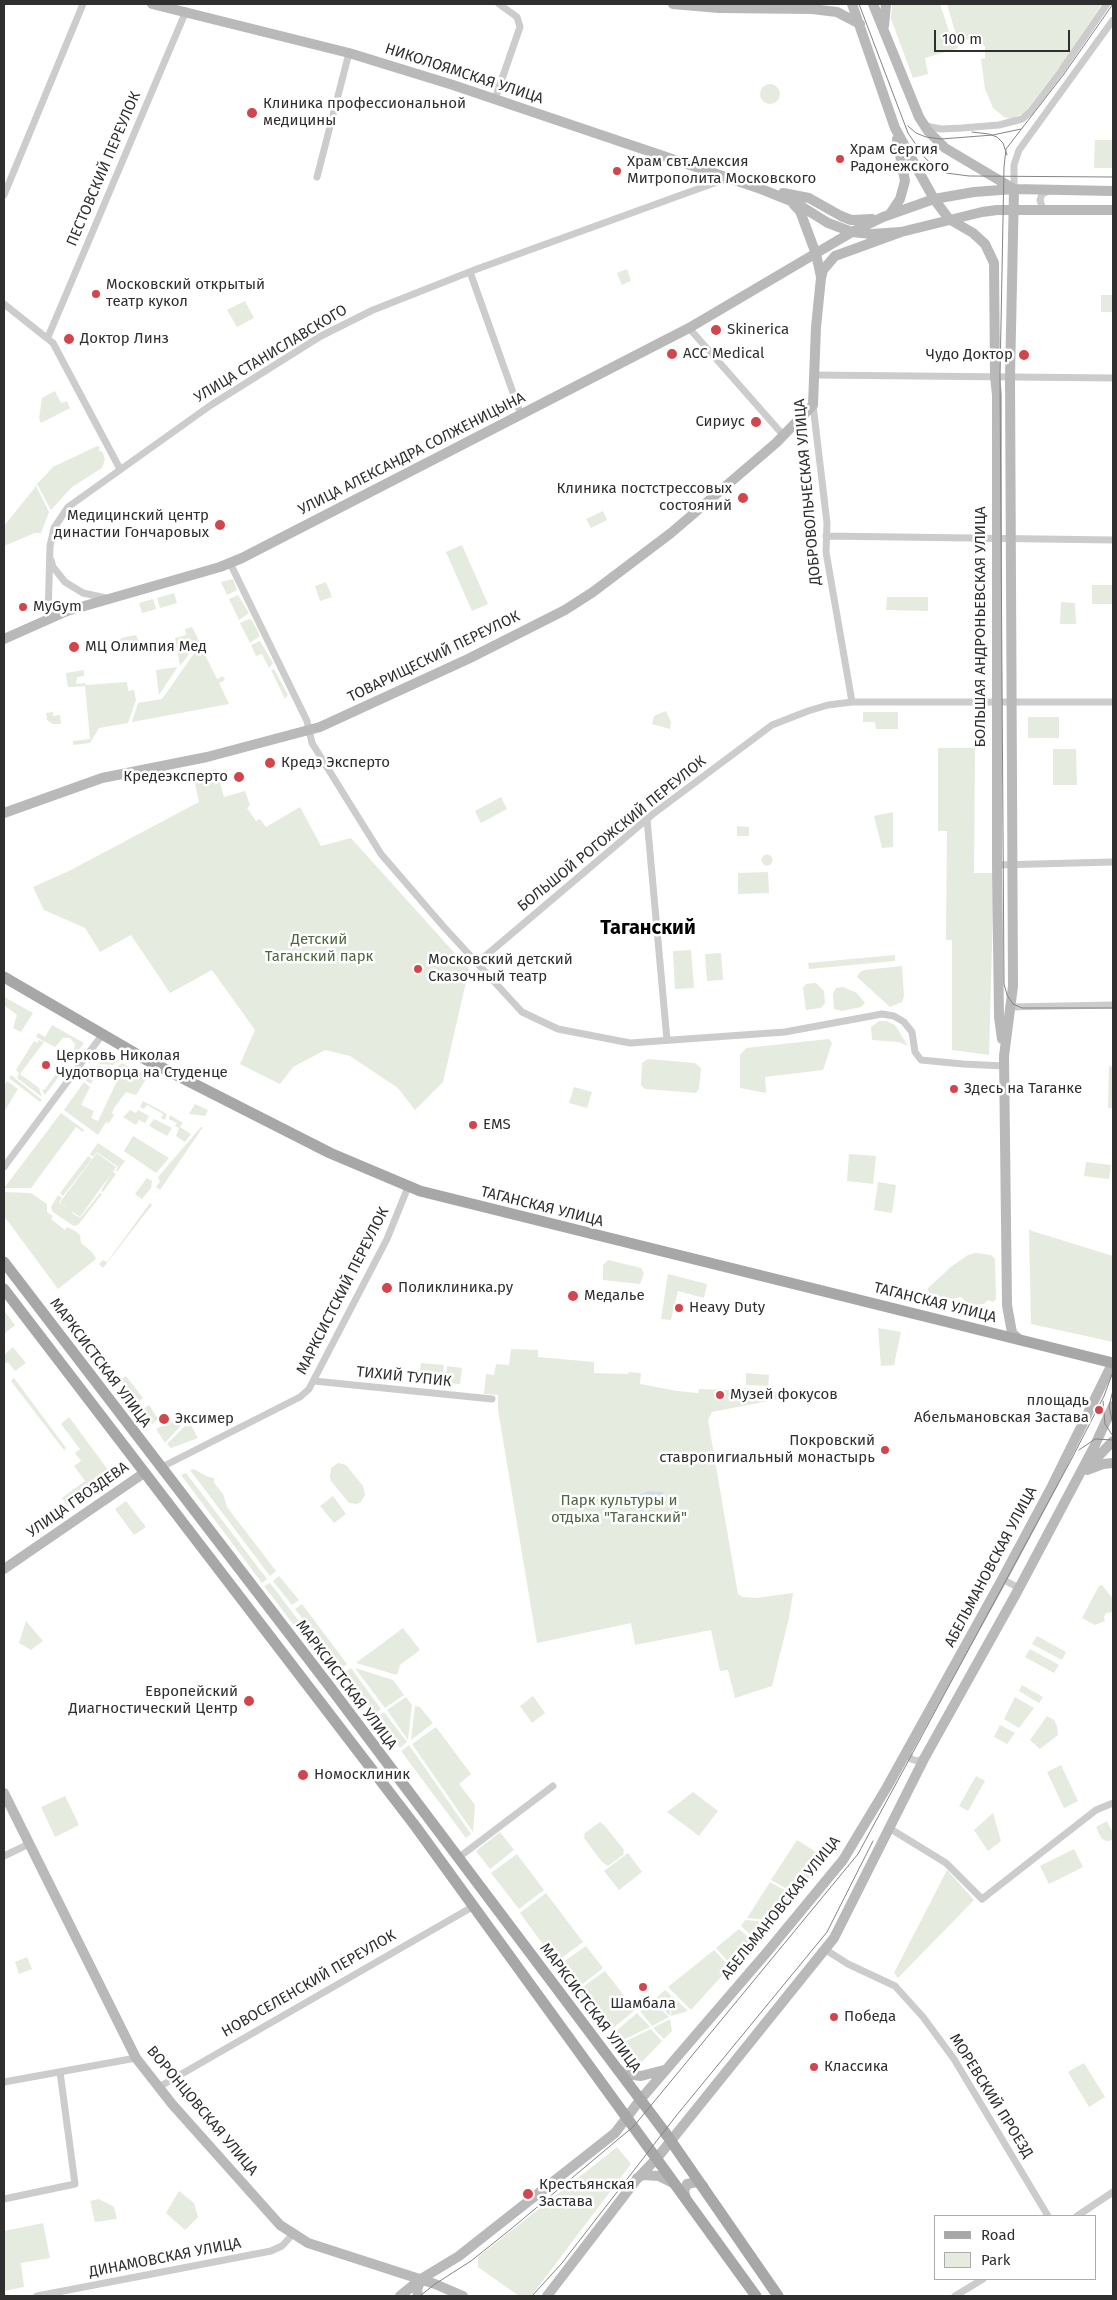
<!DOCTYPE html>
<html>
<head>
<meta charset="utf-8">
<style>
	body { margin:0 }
	#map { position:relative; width:1117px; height:2300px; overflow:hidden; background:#fff; font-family:"Fira Sans",sans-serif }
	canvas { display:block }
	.frame { position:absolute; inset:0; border:5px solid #2f2f2f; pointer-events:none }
	.legend { position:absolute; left:934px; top:2215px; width:162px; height:65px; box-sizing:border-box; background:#fff; border:1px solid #acacac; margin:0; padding:6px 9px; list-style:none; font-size:15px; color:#2f2f2f }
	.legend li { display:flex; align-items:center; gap:10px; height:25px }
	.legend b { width:25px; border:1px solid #acacac }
	.scale { position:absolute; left:934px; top:30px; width:136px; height:22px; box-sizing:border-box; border:2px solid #2f2f2f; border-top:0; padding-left:6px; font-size:15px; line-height:18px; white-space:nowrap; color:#2f2f2f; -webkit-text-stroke:4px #fff; paint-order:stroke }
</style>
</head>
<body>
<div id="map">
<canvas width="1117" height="2300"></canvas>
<div class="frame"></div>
<ul class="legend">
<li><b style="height:6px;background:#a7a7a7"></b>Road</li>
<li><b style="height:14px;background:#e5ebde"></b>Park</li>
</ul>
<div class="scale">100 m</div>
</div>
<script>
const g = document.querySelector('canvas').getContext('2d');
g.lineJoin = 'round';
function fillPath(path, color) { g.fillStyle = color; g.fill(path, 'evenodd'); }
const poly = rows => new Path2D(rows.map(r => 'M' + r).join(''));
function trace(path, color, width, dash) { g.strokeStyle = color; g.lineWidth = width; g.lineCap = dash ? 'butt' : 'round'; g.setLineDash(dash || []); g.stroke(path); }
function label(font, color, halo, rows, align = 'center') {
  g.font = font + ' "Fira Sans",sans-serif'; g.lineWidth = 5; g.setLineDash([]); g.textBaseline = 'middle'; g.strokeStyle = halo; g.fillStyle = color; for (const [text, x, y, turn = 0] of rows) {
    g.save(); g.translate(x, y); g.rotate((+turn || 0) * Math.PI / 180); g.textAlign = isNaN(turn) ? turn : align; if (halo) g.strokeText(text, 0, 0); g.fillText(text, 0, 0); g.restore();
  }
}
const green = poly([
	[892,4,940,4,952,40,959,48,925,58,928,74,913,78,891,19],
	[947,4,1102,4,1064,61,1025,112,1012,119,1004,117,993,108,985,89,981,59,985,58,985,47,981,42,978,43,976,38,961,41,956,35],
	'760 94a10 10 0 1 1 20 0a10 10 0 1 1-20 0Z',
	[1095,140,1113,140,1113,168,1094,168],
	[627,269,631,281,622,285,617,273],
	[1101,295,1113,295,1113,312,1101,312],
	[245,301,254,318,237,327,227,310],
	[55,391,61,403,67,401,70,408,41,423,39,418,42,398],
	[97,446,100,447,99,449,100,452,102,451,105,459,102,468,72,487,51,510,37,484,53,467],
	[36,486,49,512,41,533,35,533,4,546,4,526],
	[603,511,607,520,591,528,586,519],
	[462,545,488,604,472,611,446,552],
	[233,579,237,590,227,595,221,582],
	[326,582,332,597,320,601,315,586],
	[1092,585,1113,585,1113,604,1092,604],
	[174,593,177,603,160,608,157,598],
	[238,595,249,613,239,620,229,599],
	[887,597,928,597,928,611,886,610],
	[153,599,156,609,142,613,139,603],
	[1061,602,1075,603,1076,624,1060,624],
	[249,619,252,620,260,636,250,643,240,623],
	[192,627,199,641,180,666,175,638,186,635,185,629],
	[136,635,139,642,118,645,121,638],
	[260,641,273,663,269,668,262,654,256,656,251,645],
	[200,645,217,679,223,676,225,680,219,683,229,704,132,722,138,703,162,699],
	[177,667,177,668,159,695,156,670],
	[274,669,288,695,285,699,271,670],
	[84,670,84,676,77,677,76,684,85,683,86,685,127,682,128,691,134,690,136,700,128,723,99,728,90,743,73,745,73,741,90,739,85,686,68,687,66,673],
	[666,711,671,722,670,729,652,724,654,716],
	[53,712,53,716,60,715,61,724,53,724,47,720,46,713],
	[863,712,898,712,898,729,876,729,875,722,863,722],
	[1028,717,1059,717,1059,738,1028,738],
	[938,748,975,748,974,873,994,873,989,1055,952,1050,952,940,946,940,947,831,938,831],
	[1053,749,1076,749,1077,785,1053,785],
	[216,769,224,797,245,791,250,805,247,808,256,821,260,819,266,827,300,807,321,846,351,838,469,969,443,1082,415,1110,398,1088,350,1056,325,1050,293,1067,280,1084,240,1064,255,1030,212,970,170,993,131,935,100,952,85,928,44,910,33,887,69,871,199,802,193,774],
	[501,797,507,809,481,823,475,811],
	[893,812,893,847,882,848,874,816],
	[737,826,749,827,749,836,737,836],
	'761.5 860a5.5 5.5 0 1 1 11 0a5.5 5.5 0 1 1-11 0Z',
	[768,872,769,893,738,894,738,873],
	[691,950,694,988,675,989,673,951],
	[721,953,723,980,707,981,705,954],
	[895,955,895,961,809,969,808,963],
	[902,966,904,996,902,1002,890,1007,857,977,860,972,865,970],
	[816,983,824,991,825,1003,821,1008,806,1010,803,988,806,984],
	[843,987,857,993,865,1003,861,1007,842,1011,834,1009,833,994,836,988],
	[4,997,33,1013,21,1032,13,1028,17,1015,4,1005],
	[879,1021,886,1021,895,1025,908,1046,899,1042,872,1040,871,1027],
	[52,1025,84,1043,71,1060,68,1058,74,1050,75,1044,70,1038,63,1038,55,1047,36,1037,38,1033,45,1037],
	[829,1039,832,1043,823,1070,765,1077,766,1093,740,1088,740,1055,746,1048],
	[39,1040,44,1042,20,1074,39,1088,42,1097,17,1078,19,1073,16,1070,34,1041,37,1043],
	[106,1053,109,1054,119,1060,113,1065,99,1064],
	[648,1059,695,1063,701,1068,699,1089,696,1093,645,1089,641,1085,642,1063],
	[122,1063,148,1076,136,1095,126,1092,114,1108,112,1113,114,1115,109,1123,106,1122,98,1135,64,1110,84,1082,90,1087,81,1105,94,1111,91,1118,98,1121,119,1077,113,1073,115,1068],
	[63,1064,67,1066,45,1095,42,1090,45,1089],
	[96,1066,112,1068,110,1072,99,1068,91,1084,85,1080],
	[1109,1066,1113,1067,1113,1108,1108,1108],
	[11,1075,42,1100,40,1102,9,1078],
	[7,1081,18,1089,4,1112,4,1087],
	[574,1087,592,1092,587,1108,569,1103],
	[143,1101,167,1114,165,1120,161,1118,163,1114,147,1105,144,1109,140,1107],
	[195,1104,208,1110,205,1116,189,1114],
	[130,1110,136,1113,138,1110,149,1116,145,1123,139,1120,136,1125,123,1117],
	[61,1113,84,1130,83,1132,76,1127,31,1188,4,1188],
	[170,1115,183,1123,180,1127,191,1134,185,1142,176,1136,179,1128,175,1126,177,1123,169,1119],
	[154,1119,172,1128,167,1136,149,1126],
	[201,1127,203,1127,160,1190,156,1187,160,1182,158,1177],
	[133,1136,169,1158,156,1173,124,1151],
	[98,1143,125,1161,117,1172,116,1171,118,1167,97,1152,93,1157,90,1154],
	[97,1153,116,1167,113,1172,116,1174,103,1192,101,1191,111,1174,80,1217,73,1212,72,1213,80,1218,100,1193,102,1194,79,1224,75,1226,72,1225,53,1212,51,1207,58,1195,62,1198,59,1202,70,1212,60,1202],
	[849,1154,876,1156,873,1184,847,1181],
	[88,1156,92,1159,63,1196,60,1193],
	[1086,1162,1111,1165,1109,1179,1084,1176],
	[147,1178,152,1181,151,1188,142,1199,135,1194],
	[878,1182,896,1185,892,1213,874,1210],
	[4,1192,31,1193,47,1204,47,1212,53,1216,51,1219,65,1230,67,1227,75,1231,80,1235,81,1243,92,1252,96,1259,58,1289,4,1216],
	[150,1203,152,1205,103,1268,99,1264,103,1260,107,1262],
	[1029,1230,1113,1256,1113,1342,1031,1324],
	[975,1253,991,1255,995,1259,996,1299,993,1302,988,1300,984,1304,976,1305,968,1303,961,1297,953,1299,931,1295,928,1291,928,1288,952,1266,968,1255],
	[608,1260,641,1268,644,1273,640,1284,603,1280,603,1265],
	[668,1274,707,1284,704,1298,678,1291,671,1320,661,1319],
	[4,1311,15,1325,5,1333,4,1331],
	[878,1328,901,1332,894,1365,881,1366],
	[13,1347,26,1363,15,1371,8,1362,4,1364,4,1355],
	[511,1349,538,1350,538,1357,594,1362,594,1373,628,1374,629,1372,641,1373,640,1384,677,1391,698,1393,699,1389,730,1390,735,1387,799,1395,712,1412,708,1420,738,1594,742,1597,756,1598,793,1593,789,1618,772,1686,735,1698,728,1670,720,1671,711,1630,635,1645,631,1623,537,1643,498,1410,498,1395,484,1394,486,1374,494,1375,496,1364,509,1365],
	[421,1363,444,1365,442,1383,419,1381],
	[447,1366,462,1368,460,1384,445,1383],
	[746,1373,769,1375,768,1386,746,1385],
	[126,1376,143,1398,136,1403,120,1380],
	[14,1378,66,1448,64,1450,11,1381],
	[149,1405,158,1419,152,1424,142,1410],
	[180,1416,184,1422,165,1443,156,1429,164,1425,166,1426],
	[69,1417,111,1474,68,1506,62,1498,85,1481,74,1466,81,1461,75,1453,80,1449,61,1424],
	[186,1425,187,1427,191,1425,198,1438,171,1448,167,1444],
	[338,1463,346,1465,363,1486,365,1495,361,1502,357,1504,349,1503,331,1481,330,1477,331,1468],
	[194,1469,208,1477,214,1478,214,1483,223,1494,227,1507,276,1571,270,1576,190,1470],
	[186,1473,267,1579,262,1583,181,1475],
	[333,1496,346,1514,334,1523,320,1506],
	[126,1501,146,1527,134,1535,115,1509],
	[279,1576,299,1600,292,1605,273,1581],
	[270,1583,337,1671,332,1675,264,1586],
	[1102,1585,1113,1599,1113,1612,1106,1613,1104,1617,1105,1621,1095,1625,1082,1618,1099,1586],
	[302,1604,347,1664,341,1669,295,1609],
	[26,1621,43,1641,31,1650,19,1643],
	[403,1628,420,1650,400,1665,397,1675,356,1663],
	[1037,1636,1066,1652,1062,1660,1032,1644],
	[1030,1649,1059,1665,1054,1673,1025,1657],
	[351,1668,381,1709,375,1714,344,1673],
	[355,1668,393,1680,404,1695,385,1708],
	[1022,1685,1043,1697,1039,1703,1019,1691],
	[533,1696,545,1713,532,1723,520,1706],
	[406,1697,412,1705,408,1740,387,1710],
	[1015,1697,1034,1708,1019,1728,1004,1719],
	[415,1706,420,1707,433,1723,411,1740],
	[384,1712,407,1742,400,1748,377,1718],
	[1047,1716,1054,1720,1057,1726,1058,1735,1040,1749,1030,1740],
	[1000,1725,1015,1733,1007,1744,994,1737],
	[436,1727,471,1774,459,1784,475,1805,473,1832,412,1744],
	[409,1745,471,1834,466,1838,401,1751],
	[1061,1765,1078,1801,1064,1808,1047,1772],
	[976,1776,985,1781,968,1811,959,1806],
	[693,1792,718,1811,699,1836,667,1812],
	[65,1796,79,1825,55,1837,41,1807],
	[993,1813,1001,1841,988,1851,974,1830],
	[1107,1821,1111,1830,1113,1829,1113,1840,1106,1841,1101,1838,1096,1827],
	[600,1822,605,1826,624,1850,623,1855,608,1866,602,1862,584,1838,585,1833],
	[500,1832,514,1850,490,1869,476,1851],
	[797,1840,824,1857,798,1895,771,1880],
	[1074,1849,1083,1867,1049,1884,1040,1866],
	[628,1853,642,1872,619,1890,604,1871],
	[517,1854,544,1890,519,1909,491,1873],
	[947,1870,974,1900,898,1978,894,1973],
	[770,1882,797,1897,776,1921,747,1918],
	[546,1893,583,1942,556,1962,520,1913],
	[745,1920,774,1922,768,1924,756,1935,756,1940,741,1926],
	[739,1929,753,1941,748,1942,732,1960,732,1966,716,1948],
	[586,1946,603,1968,576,1989,559,1965],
	[714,1950,730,1967,691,2010,668,1987],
	[27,1957,32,1969,19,1974,15,1962],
	[605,1971,635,2010,613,2028,604,2029,577,1991],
	[665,1990,671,1995,670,2016,654,2000],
	[672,1996,688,2011,671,2016],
	[652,2001,669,2017,652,2026,640,2011],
	[637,2013,650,2027,623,2040,616,2031],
	[670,2019,672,2031,664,2039,653,2028],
	[651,2029,662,2041,641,2063,624,2042],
	[1084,2063,1105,2097,1089,2107,1068,2072],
	[617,2147,631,2164,532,2295,519,2296,478,2267,478,2257],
	[179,2191,194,2203,198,2217,185,2230,166,2213],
	[99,2199,114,2207,117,2219,95,2222,90,2201],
	[43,2223,50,2258,21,2263,24,2287,4,2291,4,2231]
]);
const water = poly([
	[648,1491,662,1492,665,1496,665,1501,661,1505,650,1508,636,1508,633,1504,635,1497]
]);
const street = poly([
	[495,99,520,27,517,17,499,4],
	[926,126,941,129,962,128,999,125,1022,119,1030,112,1061,71,1107,4],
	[317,177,349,53],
	[1014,189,1014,165,1019,150,1113,20],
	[4,195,83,4],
	[1048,210,1042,207,1040,200,1042,194,1048,191],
	[470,272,521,415],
	[4,304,53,343,120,469],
	[689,328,784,436],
	[48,337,186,11],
	[814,375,1113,378],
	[813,405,827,523,826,552,852,702],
	[826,536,1113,540],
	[51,560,53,567,65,582,83,593,106,598],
	[230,563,307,721,312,743,381,854,443,926,522,1012,558,1029,630,1043,785,1032,882,1014,894,1016,904,1022,912,1032,915,1052,921,1060,963,1064,1004,1066],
	[48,618,50,546,54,528,68,507,211,405,321,336,373,310,477,269,728,178],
	[647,819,667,1040],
	[997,865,1113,862],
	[481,966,483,958,653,814,772,725,808,711,828,705,852,702,1113,702],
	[1009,1007,1113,1005],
	[4,1167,102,1035],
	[314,1381,492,1399],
	[160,1468,300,1397,309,1389,387,1239,408,1187],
	[1002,1579,1019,1588],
	[909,1748,908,1754,911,1759,917,1761,925,1758],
	[889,1828,946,1863,982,1899,1096,1810,1113,1803],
	[4,1856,29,1844],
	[458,1858,553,1786],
	[826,1950,848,1964,895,1986,923,2017,954,2059,1048,2216],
	[4,2082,136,2058],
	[159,2087,474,1906],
	[4,2199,75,2184,60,2072],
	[1077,2216,1113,2192],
	[37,2296,271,2251,282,2246,292,2235],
	[955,2296,983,2279]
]);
const secondary = poly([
	[152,4,349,53,453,85,761,189,796,203,828,223,852,232,871,234,901,232,982,212,997,210,1113,210],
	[673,4,719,8,812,9,837,12,860,24],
	[852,4,895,128,914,163,934,199,949,219,973,233,985,244,994,263,995,376,997,395,997,865,999,1017,1002,1039],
	[873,4,919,117,928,131,945,148,1014,189],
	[884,26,886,4],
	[1014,189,1010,377,1013,986,1004,1056,1007,1305,1012,1333,1020,1340],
	[783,193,809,198,841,216,851,220,872,219],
	[794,205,800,211,816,254,821,277],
	[890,214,900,199,905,181,897,139],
	[4,639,67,611,220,567,242,558,689,328,852,232,883,217,934,199,974,192,1014,189,1113,191],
	[4,813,102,778,207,757,320,727,468,659,565,610,593,592,671,533,776,443,813,405,816,327,821,278,823,270,835,256,901,232],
	[1088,1467,1113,1441],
	[1087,1470,1103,1464,1113,1463],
	[4,1569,144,1473],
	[4,1793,136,2058,172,2104,280,2225,308,2243,435,2284,463,2296],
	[617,2069,626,2074,641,2076,664,2070],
	[637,2178,643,2175,659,2176,675,2184],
	[686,2198,684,2191,687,2184,697,2182,703,2186],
	[400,2296,421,2279,459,2256,615,2133,640,2100,768,1951,843,1860,887,1787,999,1585,1052,1486,1113,1362],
	[418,2296,417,2289,421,2280],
	[547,2296,637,2179,657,2158,834,1938,925,1757,1017,1592,1094,1447,1113,1406]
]);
const primary = poly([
	[4,977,145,1059,330,1153,420,1191,1113,1363],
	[4,1262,327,1683,664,2131,778,2296],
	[4,1289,416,1827,756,2296]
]);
const tram = poly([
	[859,4,908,133,925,158,934,166,946,173,969,176,1113,177],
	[1113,4,1064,74,1006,149,1004,167,1000,376,1004,984,1007,995,1013,1004,1022,1008,1113,1008],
	[908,126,916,133,926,137,941,139,993,135,1021,129],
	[972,132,989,134,997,137,1003,143,1007,155],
	[1113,1390,1109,1406,1113,1425],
	[1103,1401,1105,1424,1113,1436],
	[1079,1450,1095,1439,1113,1440],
	[420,2296,435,2284,471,2261,511,2229,634,2126,858,1854,1071,1460,1104,1396,1113,1372],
	[532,2296,562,2263,676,2116,827,1932,873,1841]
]);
const markers = [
	[252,113,6,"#d2454c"],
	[840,159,5,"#d2454c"],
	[617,171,5,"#d2454c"],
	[96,294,5,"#d2454c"],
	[716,330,6,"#d2454c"],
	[69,339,6,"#d2454c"],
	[672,354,6,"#d2454c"],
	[1024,355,6,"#d2454c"],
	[756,422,6,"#d2454c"],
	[743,498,6,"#d2454c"],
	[220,525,6,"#d2454c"],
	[23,607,5,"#d2454c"],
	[74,647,6,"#d2454c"],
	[270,763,6,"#d2454c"],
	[239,777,6,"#d2454c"],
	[418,969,5,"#d2454c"],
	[46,1065,5,"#d2454c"],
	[954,1089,5,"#d2454c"],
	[473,1125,5,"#d2454c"],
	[387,1288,6,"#d2454c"],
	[573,1296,6,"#d2454c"],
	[679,1308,5,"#d2454c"],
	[720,1395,5,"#d2454c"],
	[1099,1410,5,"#d2454c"],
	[164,1419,6,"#d2454c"],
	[885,1450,5,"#d2454c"],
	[249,1701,6,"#d2454c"],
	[303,1775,6,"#d2454c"],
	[643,1987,5,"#d2454c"],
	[834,2017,5,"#d2454c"],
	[814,2067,5,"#d2454c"],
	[528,2194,6,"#d2454c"]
];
const streetNames = [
	["НИКОЛОЯМСКАЯ УЛИЦА",464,74,18],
	["ПЕСТОВСКИЙ ПЕРЕУЛОК",104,169,-67],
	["УЛИЦА СТАНИСЛАВСКОГО",271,354,-31],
	["УЛИЦА АЛЕКСАНДРА СОЛЖЕНИЦЫНА",412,454,-27],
	["ДОБРОВОЛЬЧЕСКАЯ УЛИЦА",808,492,-95],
	["БОЛЬШАЯ АНДРОНЬЕВСКАЯ УЛИЦА",981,627,-90],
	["ТОВАРИЩЕСКИЙ ПЕРЕУЛОК",434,657,-26],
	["БОЛЬШОЙ РОГОЖСКИЙ ПЕРЕУЛОК",612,834,-39],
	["ТАГАНСКАЯ УЛИЦА",542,1207,14],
	["МАРКСИСТСКИЙ ПЕРЕУЛОК",343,1291,-63],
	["ТАГАНСКАЯ УЛИЦА",935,1303,14],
	["МАРКСИСТСКАЯ УЛИЦА",100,1363,53],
	["ТИХИЙ ТУПИК",404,1377,6],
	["УЛИЦА ГВОЗДЕВА",78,1500,-35],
	["АБЕЛЬМАНОВСКАЯ УЛИЦА",991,1567,-62],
	["МАРКСИСТСКАЯ УЛИЦА",346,1685,53],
	["АБЕЛЬМАНОВСКАЯ УЛИЦА",781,1908,-51],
	["НОВОСЕЛЕНСКИЙ ПЕРЕУЛОК",309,1984,-30],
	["МАРКСИСТСКАЯ УЛИЦА",590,2008,53],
	["МОРЕВСКИЙ ПРОЕЗД",991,2096,58],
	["ВОРОНЦОВСКАЯ УЛИЦА",202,2111,50],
	["ДИНАМОВСКАЯ УЛИЦА",165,2258,-11]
];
const poiNames = [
	["Клиника профессиональной",263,104],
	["медицины",263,121],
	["Храм Сергия",850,150],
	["Радонежского",850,167],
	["Храм свт.Алексия",627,162],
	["Митрополита Московского",627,179],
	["Московский открытый",106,285],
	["театр кукол",106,302],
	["Skinerica",727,330],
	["Доктор Линз",80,339],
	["ACC Medical",683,354],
	["Чудо Доктор",1013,355,"right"],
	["Сириус",745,422,"right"],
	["Клиника постстрессовых",732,489,"right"],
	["состояний",732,506,"right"],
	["Медицинский центр",209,516,"right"],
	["династии Гончаровых",209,533,"right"],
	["MyGym",33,607],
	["МЦ Олимпия Мед",85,647],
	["Кредэ Эксперто",281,763],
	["Кредеэксперто",228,777,"right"],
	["Московский детский",428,960],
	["Сказочный театр",428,977],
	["Церковь Николая",56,1056],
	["Чудотворца на Студенце",56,1073],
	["Здесь на Таганке",964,1089],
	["EMS",483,1125],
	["Поликлиника.ру",398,1288],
	["Медалье",584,1296],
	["Heavy Duty",689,1308],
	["Музей фокусов",730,1395],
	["площадь",1089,1401,"right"],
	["Абельмановская Застава",1089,1418,"right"],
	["Эксимер",175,1419],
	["Покровский",875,1441,"right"],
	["ставропигиальный монастырь",875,1458,"right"],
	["Европейский",238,1692,"right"],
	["Диагностический Центр",238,1709,"right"],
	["Номосклиник",314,1775],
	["Шамбала",643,2004,"center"],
	["Победа",844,2017],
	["Классика",824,2067],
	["Крестьянская",539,2185],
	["Застава",539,2202]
];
const parkNames = [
	["Детский",319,940],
	["Таганский парк",319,957],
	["Парк культуры и",619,1501],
	["отдыха \"Таганский\"",619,1518]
];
const districtNames = [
	["Таганский",648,928]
];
fillPath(green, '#e5ebde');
fillPath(water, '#cddde8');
trace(street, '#ccc', 7);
trace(secondary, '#b9b9b9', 10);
trace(primary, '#a7a7a7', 11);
trace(tram, '#848484', 1);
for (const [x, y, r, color] of markers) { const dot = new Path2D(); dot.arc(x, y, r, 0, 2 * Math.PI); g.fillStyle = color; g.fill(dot); trace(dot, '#fff', 2); }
label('15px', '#2f2f2f', '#fff', streetNames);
label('15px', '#2f2f2f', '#fff', poiNames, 'left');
label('15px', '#516641', '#fff', parkNames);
label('bold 20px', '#000', '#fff', districtNames);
</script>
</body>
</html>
